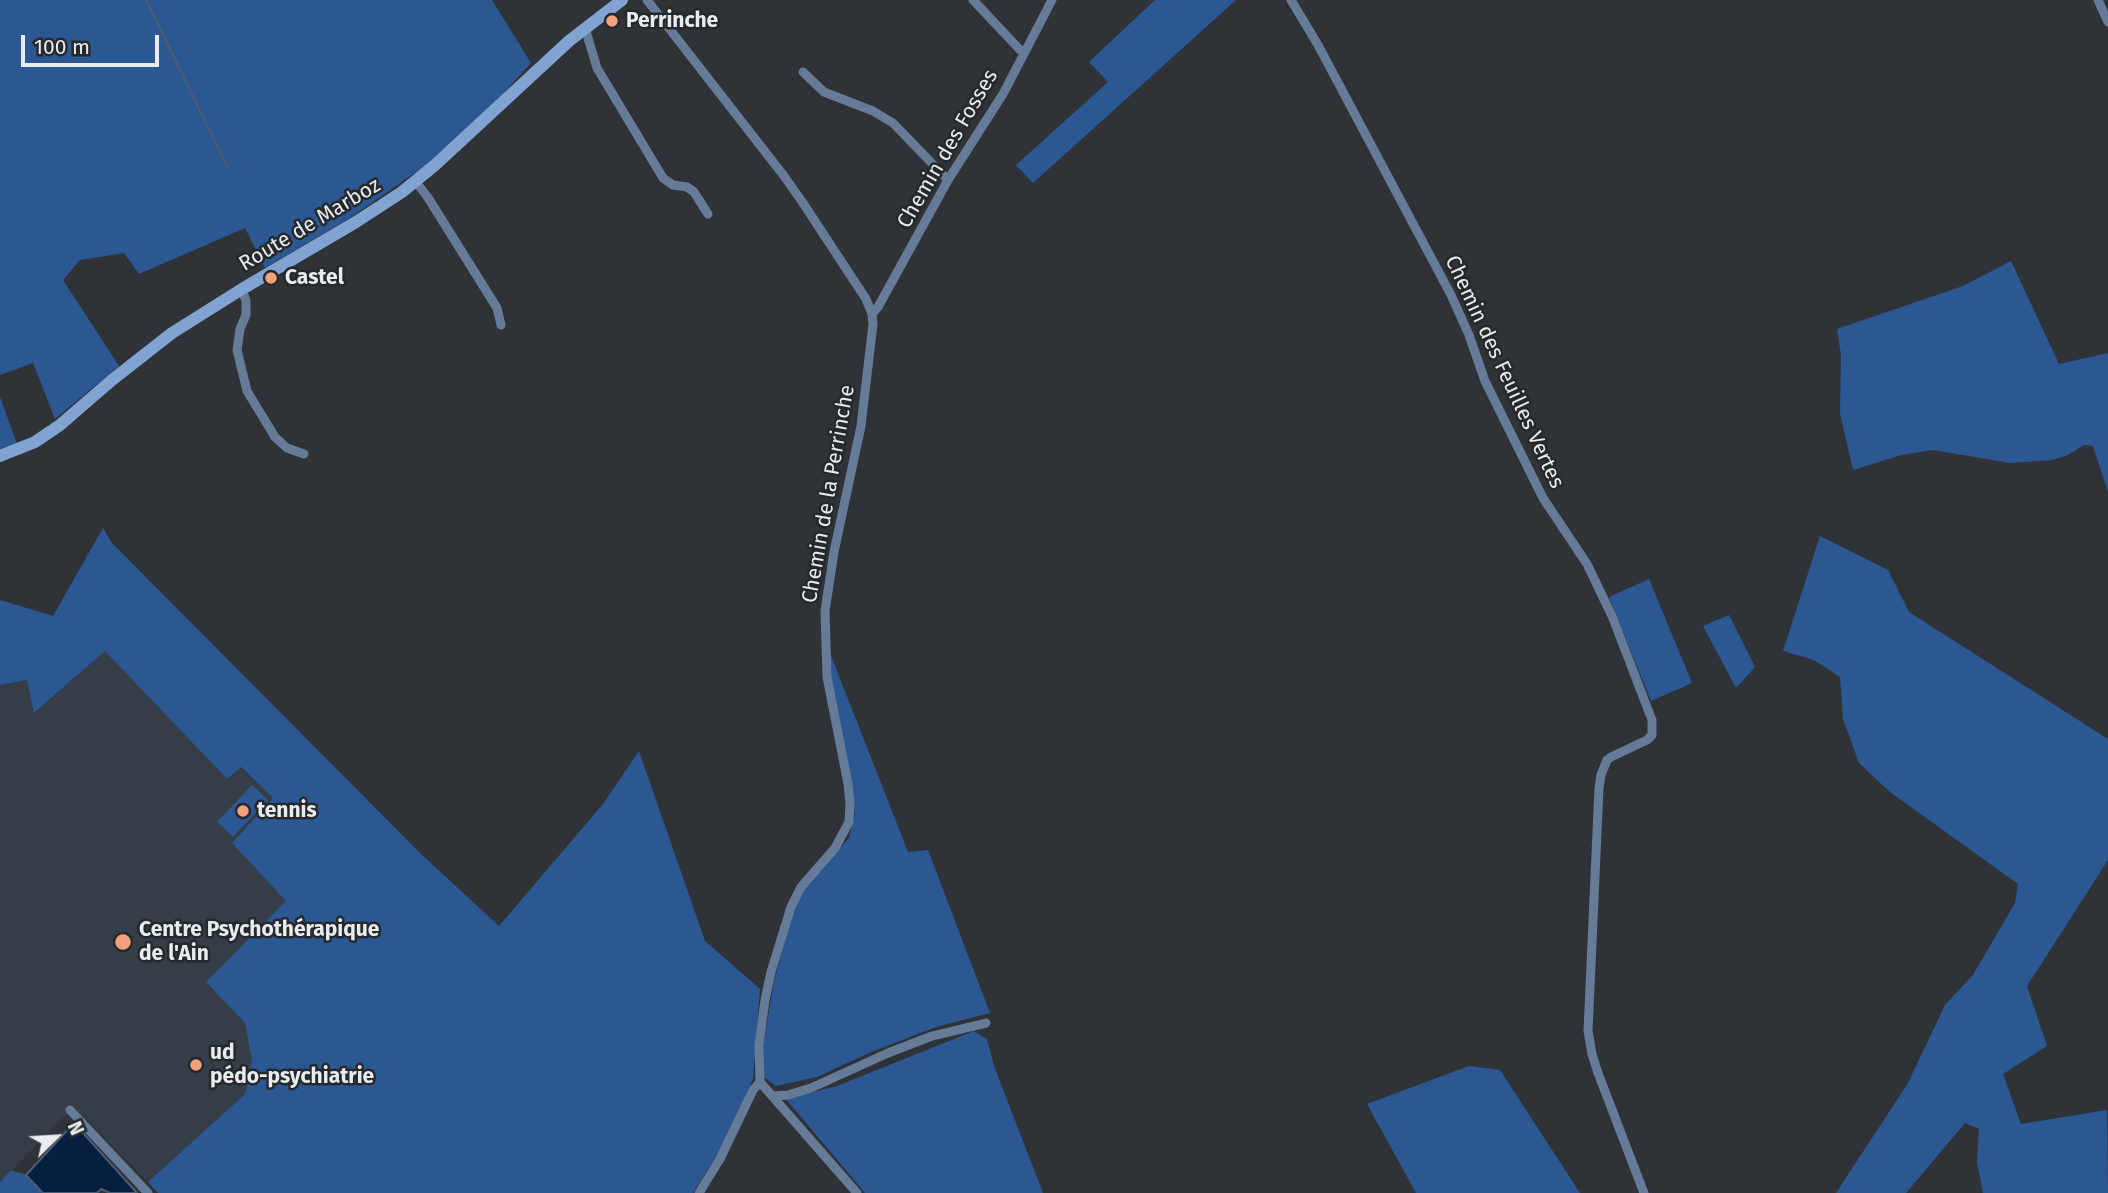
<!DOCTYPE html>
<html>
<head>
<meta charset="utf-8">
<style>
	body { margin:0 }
	#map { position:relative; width:2108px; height:1193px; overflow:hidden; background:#2f3338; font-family:"Fira Sans",sans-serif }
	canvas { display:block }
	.north { position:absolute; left:21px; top:1102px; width:70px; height:70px; -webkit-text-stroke:5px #25292e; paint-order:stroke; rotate:66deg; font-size:19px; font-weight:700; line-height:28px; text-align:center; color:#e9ecef }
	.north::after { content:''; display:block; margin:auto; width:24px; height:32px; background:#e9ecef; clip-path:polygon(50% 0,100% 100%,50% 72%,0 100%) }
	.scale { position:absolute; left:21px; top:35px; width:138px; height:32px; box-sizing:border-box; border:4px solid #e9ecef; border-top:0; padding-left:9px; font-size:21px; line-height:24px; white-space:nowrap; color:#e9ecef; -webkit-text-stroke:5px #25292e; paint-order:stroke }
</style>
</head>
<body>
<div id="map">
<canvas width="2108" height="1193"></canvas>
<div class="north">N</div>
<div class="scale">100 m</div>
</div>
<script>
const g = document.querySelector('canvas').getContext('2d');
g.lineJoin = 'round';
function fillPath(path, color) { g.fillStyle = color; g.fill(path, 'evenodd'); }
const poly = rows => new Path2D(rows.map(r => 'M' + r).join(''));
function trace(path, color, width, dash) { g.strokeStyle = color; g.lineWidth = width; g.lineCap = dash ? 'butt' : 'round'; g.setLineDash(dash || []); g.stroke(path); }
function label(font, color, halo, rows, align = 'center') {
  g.font = font + ' "Fira Sans",sans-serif'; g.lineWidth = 5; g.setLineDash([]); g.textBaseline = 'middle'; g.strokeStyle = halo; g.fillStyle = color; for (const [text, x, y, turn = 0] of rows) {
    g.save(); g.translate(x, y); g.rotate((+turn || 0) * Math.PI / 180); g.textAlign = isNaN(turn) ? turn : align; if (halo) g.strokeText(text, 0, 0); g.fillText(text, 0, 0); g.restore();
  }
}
const built = poly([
	[105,651,227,779,240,767,273,798,287,901,206,982,245,1023,253,1060,245,1094,148,1182,74,1107,0,1182,0,685,27,680,35,713]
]);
const green = poly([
	[0,0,492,0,531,63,497,100,426,165,350,218,265,268,245,228,139,274,124,253,80,260,63,280,119,366,55,419,33,363,0,375],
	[1155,0,1236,0,1033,183,1016,165,1108,82,1089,62],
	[2011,261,2059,364,2108,353,2108,492,2093,446,2084,445,2068,455,2052,460,2010,463,1933,450,1901,455,1853,470,1840,413,1841,355,1837,329,1963,286],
	[0,397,17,444,0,449],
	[103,528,111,542,421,854,499,926,603,804,639,751,705,941,760,989,753,1079,721,1149,693,1193,158,1193,148,1182,245,1094,252,1060,245,1023,206,982,286,901,232,843,273,798,241,767,227,779,105,651,34,713,27,680,0,685,0,600,53,616],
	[1820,536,1888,570,1909,612,2108,739,2108,860,2027,986,2047,1046,2003,1074,2021,1124,2107,1110,2108,1193,1983,1193,1977,1162,1979,1129,1965,1123,1906,1193,1836,1193,1908,1083,1945,1005,1973,975,2015,903,2018,884,1890,792,1859,763,1843,719,1840,677,1814,660,1783,651],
	[1649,579,1692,683,1651,701,1609,597],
	[1729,615,1755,667,1736,688,1703,626],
	[828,648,908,852,928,850,990,1013,936,1027,871,1052,817,1077,776,1086,764,1077,763,1048,774,981,792,916,804,889,849,838,855,813,833,701],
	[252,785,268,800,233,837,217,822],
	[974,1031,987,1039,994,1066,1043,1193,865,1193,786,1099,837,1086],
	[1469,1066,1500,1070,1580,1193,1416,1193,1367,1104],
	[11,1170,26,1175,43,1193,0,1193,0,1182]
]);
const water = poly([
	[74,1123,137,1193,110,1193,101,1189,97,1193,43,1193,26,1175,74,1123]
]);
const stream = poly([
	[146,0,228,168]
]);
const street = poly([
	[647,0,784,176,803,203,866,299,872,314,873,324,861,426,834,552,825,611,827,677,848,784,850,804,849,822,835,848,801,887,791,907,771,972,765,1000,759,1045,760,1082,753,1090,720,1159,699,1193],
	[973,0,1023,53],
	[1291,0,1318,45,1451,295,1469,335,1485,381,1543,498,1587,564,1612,616,1652,720,1652,735,1647,740,1611,757,1607,760,1601,775,1599,788,1588,1031,1592,1054,1598,1073,1644,1193],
	[2098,0,2108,22],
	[585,28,597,68,663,178,673,185,687,187,694,192,708,214],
	[803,72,824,92,873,111,893,123,948,180],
	[415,181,427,196,497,308,501,325],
	[242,289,246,301,246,315,240,329,237,350,247,391,275,437,287,448,304,454],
	[872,314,878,307,948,180,1003,94,1052,0],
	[760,1082,857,1193],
	[773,1096,788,1095,811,1088,888,1053,932,1036,986,1023],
	[70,1110,148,1193]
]);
const secondary = poly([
	[0,456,35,442,60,425,112,380,172,333,242,289,356,222,402,192,435,165,569,41,622,0]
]);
const markers = [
	[612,21,7,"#f1a17c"],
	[271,278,7,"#f1a17c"],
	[243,811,7,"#f1a17c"],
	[123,942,9,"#f1a17c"],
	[196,1065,7,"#f1a17c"]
];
const poiNames = [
	["Perrinche",626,21],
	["Castel",285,278],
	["tennis",257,811],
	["Centre Psychothérapique",139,930],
	["de l'Ain",139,954],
	["ud",210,1053],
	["pédo-psychiatrie",210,1077]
];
const streetNames = [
	["Chemin des Fosses",948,149,-60],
	["Route de Marboz",310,225,-31],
	["Chemin des Feuilles Vertes",1504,372,65],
	["Chemin de la Perrinche",829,494,-80]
];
fillPath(built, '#353d47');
fillPath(green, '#2b5893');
fillPath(water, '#061f40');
trace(water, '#4a5c74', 2);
trace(stream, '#4a5c74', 2.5);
trace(street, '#657b98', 9);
trace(secondary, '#80a3d2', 12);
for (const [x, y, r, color] of markers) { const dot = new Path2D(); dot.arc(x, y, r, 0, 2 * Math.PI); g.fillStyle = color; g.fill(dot); trace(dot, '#25292e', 2.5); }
label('bold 21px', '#e9ecef', '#25292e', poiNames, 'left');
label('21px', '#e9ecef', '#25292e', streetNames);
</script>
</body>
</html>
